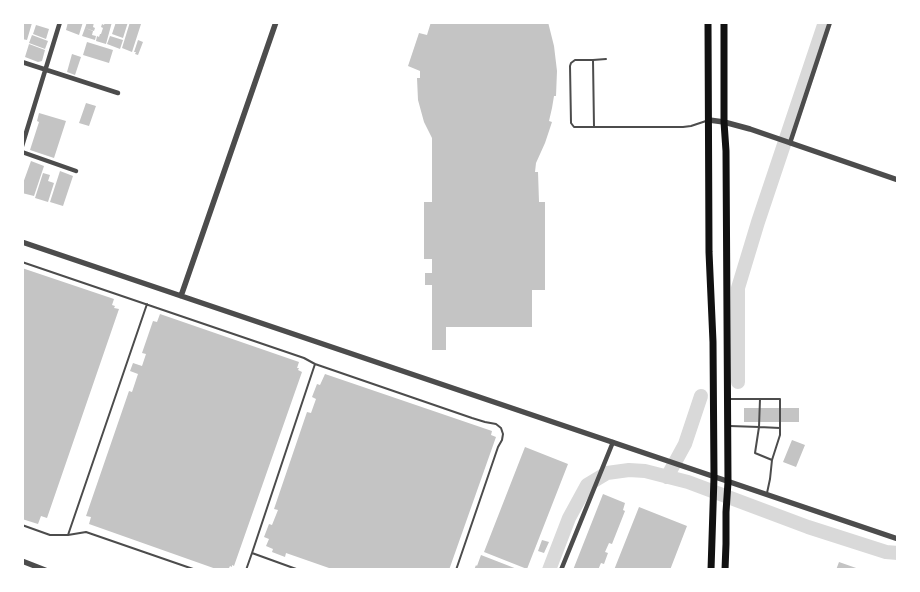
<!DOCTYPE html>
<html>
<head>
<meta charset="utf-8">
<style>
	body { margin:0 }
	#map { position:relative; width:920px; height:592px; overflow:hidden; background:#fff; font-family:Figtree,sans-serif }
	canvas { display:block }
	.frame { position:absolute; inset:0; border:24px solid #fff; pointer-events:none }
</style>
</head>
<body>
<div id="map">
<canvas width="920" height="592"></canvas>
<div class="frame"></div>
</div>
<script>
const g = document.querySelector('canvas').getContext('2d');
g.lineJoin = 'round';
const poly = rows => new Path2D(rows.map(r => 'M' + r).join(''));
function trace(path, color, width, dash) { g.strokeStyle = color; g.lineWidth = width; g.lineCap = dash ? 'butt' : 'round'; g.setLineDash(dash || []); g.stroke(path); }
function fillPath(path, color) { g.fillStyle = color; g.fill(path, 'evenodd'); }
const river = poly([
	[738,382,738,288,758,222,825,22],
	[667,477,685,444,701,396],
	[549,570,569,518,587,485,607,473,629,470,645,471,688,482,808,527,886,552,898,553]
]);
const building = poly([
	[22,22,32,23,27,40,22,39],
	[68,22,83,22,79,35,66,30],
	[87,22,94,22,93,27,95,28,94,31,85,28],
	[105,22,112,22,106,44,96,41,97,36,99,37,100,34,101,34,103,28,101,27,102,24,104,25],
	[116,22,128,22,123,38,112,34],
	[130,22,141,24,132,52,122,48],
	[431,22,548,22,554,46,557,71,556,96,554,96,552,108,549,121,552,122,545,143,536,163,535,172,538,172,539,202,545,202,545,290,532,290,532,327,446,327,446,350,432,350,432,285,425,285,425,273,432,273,432,259,424,259,424,202,432,202,432,138,424,122,418,100,417,78,420,78,420,71,408,66,419,33,427,35],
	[36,25,49,29,46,39,33,34],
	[85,28,93,31,92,35,96,36,95,40,82,36],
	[32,35,48,41,45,49,29,43],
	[110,36,123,40,120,49,107,44],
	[138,40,143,42,138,55,135,54,136,52,134,52],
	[87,42,113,50,109,63,83,55],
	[29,44,45,50,42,61,38,62,25,57],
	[72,54,81,57,75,75,67,72],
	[86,103,96,106,89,126,79,123],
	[39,113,66,121,54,158,30,150,39,122,37,121],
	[31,161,44,166,34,196,22,193,22,186],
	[60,171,73,176,63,206,50,202],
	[43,173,50,175,48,181,54,183,48,202,35,198],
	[22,268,114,299,112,305,115,306,114,308,119,309,47,518,41,516,38,524,22,519],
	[160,314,299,362,297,368,299,368,298,370,302,372,234,566,232,565,232,567,230,566,228,570,219,570,89,524,91,517,86,516,129,391,132,392,138,374,130,371,133,363,142,366,146,354,142,353,153,321,157,322],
	[325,374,492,431,491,435,496,437,449,570,329,570,329,568,286,553,285,557,272,552,273,549,266,546,269,539,264,537,269,524,272,525,278,510,274,509,307,412,311,413,316,399,312,397,317,384,320,385],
	[744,408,799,408,799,422,744,422],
	[792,440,805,445,796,467,783,462],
	[525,447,568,464,527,569,484,552],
	[603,494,625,503,623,510,625,511,612,544,609,543,605,552,608,553,604,564,601,563,598,570,573,570],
	[639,507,687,526,670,570,614,570],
	[542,540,549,542,544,553,538,551],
	[481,555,517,569,517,570,474,570,476,565,477,566],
	[839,562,859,569,859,570,836,570]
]);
const service = poly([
	[593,60,606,59],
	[594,127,593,60,575,60,571,63,570,66,571,123,574,127,683,127,691,126,706,121],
	[22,262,304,358,315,364],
	[730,399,760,399,759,427,780,428,780,435,772,460],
	[760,399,780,399,780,428],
	[730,426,759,427,755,453,772,460,770,479,767,493],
	[22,525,50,535,68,535,86,532,196,570],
	[68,535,147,304],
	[246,570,252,553],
	[299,570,252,553,315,364,472,418,485,422,496,424,501,428,503,434,502,440,498,447,456,570]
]);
const minor = poly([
	[22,62,118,93],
	[790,143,830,22],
	[22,146,60,22],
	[22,152,76,171],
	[561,570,613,442]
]);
const tertiary = poly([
	[709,120,724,122,750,129,898,180],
	[22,242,898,539],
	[181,296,276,22],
	[22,561,45,570]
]);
const trunk = poly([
	[708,22,709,252,713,342,714,477,711,570],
	[724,22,724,122,726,151,728,482,726,512,726,544,725,570]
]);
trace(river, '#d9d9d9', 14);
fillPath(building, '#c4c4c4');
trace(service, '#4c4c4c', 2);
trace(minor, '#4c4c4c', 4.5);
trace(tertiary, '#4c4c4c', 5.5);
trace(trunk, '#111', 7);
</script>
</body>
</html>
